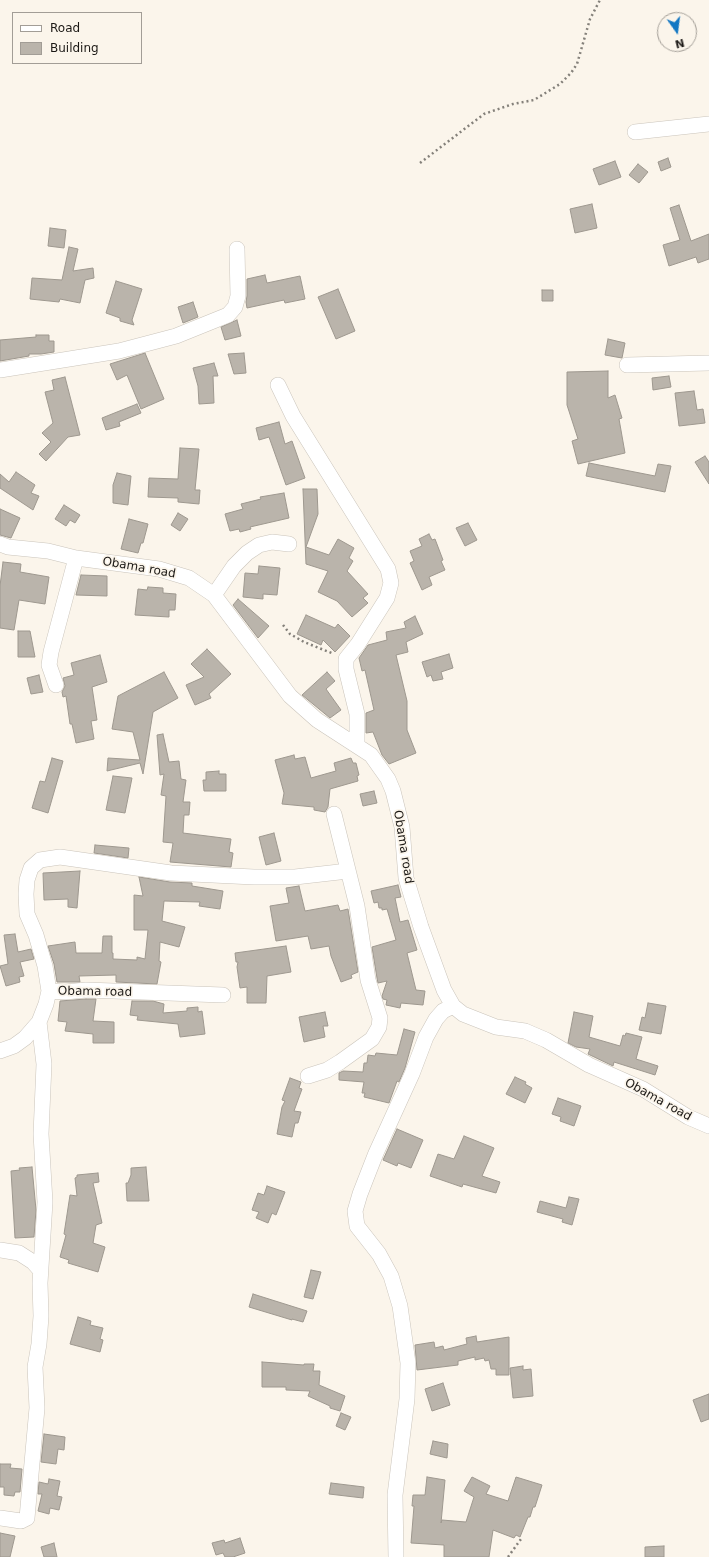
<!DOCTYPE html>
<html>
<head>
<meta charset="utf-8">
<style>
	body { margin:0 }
	#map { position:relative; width:709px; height:1557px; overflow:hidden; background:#fbf5eb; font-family:"DejaVu Sans",sans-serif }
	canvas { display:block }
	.legend { position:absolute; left:12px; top:12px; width:130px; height:52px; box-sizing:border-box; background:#fbf5eb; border:1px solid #a29d96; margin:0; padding:5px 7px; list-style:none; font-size:12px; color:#1c1916 }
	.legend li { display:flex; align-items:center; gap:8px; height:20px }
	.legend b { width:20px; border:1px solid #a29d96 }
	.north { position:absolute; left:657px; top:12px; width:40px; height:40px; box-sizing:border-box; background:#fbf5eb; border:1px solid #a29d96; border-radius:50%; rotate:166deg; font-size:11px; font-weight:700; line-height:16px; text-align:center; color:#1c1916 }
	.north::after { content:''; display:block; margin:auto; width:14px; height:18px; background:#1377c3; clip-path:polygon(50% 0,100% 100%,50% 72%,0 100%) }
</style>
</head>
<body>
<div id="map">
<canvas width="709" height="1557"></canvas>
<ul class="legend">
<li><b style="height:5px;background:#fff"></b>Road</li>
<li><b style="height:11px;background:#bab4ab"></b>Building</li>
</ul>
<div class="north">N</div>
</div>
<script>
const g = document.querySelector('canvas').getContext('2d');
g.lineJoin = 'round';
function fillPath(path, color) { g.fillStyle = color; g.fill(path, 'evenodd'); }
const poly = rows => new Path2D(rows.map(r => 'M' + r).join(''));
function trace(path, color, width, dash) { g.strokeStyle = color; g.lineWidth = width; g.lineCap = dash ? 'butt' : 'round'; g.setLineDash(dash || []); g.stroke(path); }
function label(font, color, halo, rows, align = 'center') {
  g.font = font + ' "DejaVu Sans",sans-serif'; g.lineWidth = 3.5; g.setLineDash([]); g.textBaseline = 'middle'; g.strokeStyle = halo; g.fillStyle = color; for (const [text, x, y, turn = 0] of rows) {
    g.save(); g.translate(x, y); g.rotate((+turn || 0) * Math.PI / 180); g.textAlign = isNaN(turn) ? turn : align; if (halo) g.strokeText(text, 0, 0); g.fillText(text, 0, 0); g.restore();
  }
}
const building = poly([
	[668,158,671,167,661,171,658,162,668,158],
	[615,161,621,177,599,185,593,169,615,161],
	[638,164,648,172,639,183,629,175,638,164],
	[592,204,597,228,575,233,570,209,592,204],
	[679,205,691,241,709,234,709,259,698,263,696,257,669,266,663,245,680,240,670,208,679,205],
	[50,228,66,230,64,248,48,246,50,228],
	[69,247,78,249,73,271,93,268,94,278,85,280,80,303,60,299,59,302,30,299,32,278,62,280,69,247],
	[265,275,267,283,300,276,305,299,285,303,284,300,247,308,246,302,247,296,247,279,265,275],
	[116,281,142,289,132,320,134,325,120,321,120,318,106,313,116,281],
	[338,289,355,331,336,339,318,297,338,289],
	[542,290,553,290,553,301,542,301,542,290],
	[193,302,198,317,183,323,178,307,193,302],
	[237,320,241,336,225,340,221,327,237,320],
	[36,335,49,335,49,341,54,341,54,352,41,354,29,354,29,356,0,361,0,340,36,337,36,335],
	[608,339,625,343,622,358,605,355,608,339],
	[145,353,164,399,141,409,127,375,117,380,110,364,145,353],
	[244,353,246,373,234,374,228,354,244,353],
	[214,363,218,376,213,376,214,403,199,404,198,386,193,368,214,363],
	[608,371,608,398,615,395,622,418,619,419,625,453,578,464,572,441,578,439,567,405,567,372,608,371],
	[669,376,671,387,653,390,652,378,669,376],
	[65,377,80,435,68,437,46,461,39,454,51,442,42,433,53,423,45,392,54,390,52,380,65,377],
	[694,391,697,410,703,409,705,423,679,426,675,393,694,391],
	[137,404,141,413,119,422,120,426,106,430,102,418,137,404],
	[279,422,285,444,292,441,305,478,286,485,269,437,259,440,256,428,279,422],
	[180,448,199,449,195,490,200,490,199,504,178,502,178,498,148,497,149,478,178,479,180,448],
	[705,456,709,462,709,484,695,462,705,456],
	[589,463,655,476,658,464,671,466,665,492,586,476,589,463],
	[16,472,35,485,31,493,39,496,33,510,0,488,0,474,9,482,16,472],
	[117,473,131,476,128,505,113,503,113,485,117,473],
	[303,489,317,489,318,514,306,547,329,555,338,539,354,548,349,558,353,561,347,571,368,594,363,598,368,603,352,617,337,601,318,592,328,571,306,564,303,489],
	[284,493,289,518,250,527,251,529,240,532,239,529,230,531,225,514,243,509,241,504,261,499,260,497,284,493],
	[64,505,80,515,75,523,70,520,66,526,55,519,64,505],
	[0,509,20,518,11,538,0,535,0,509],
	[178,513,188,519,180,531,171,525,178,513],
	[129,519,148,524,143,543,141,543,138,553,121,549,129,519],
	[468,523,477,540,465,546,456,528,468,523],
	[429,534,432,540,435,539,443,560,441,561,445,570,429,577,432,585,422,590,410,563,414,561,410,551,422,546,419,539,429,534],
	[3,562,21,564,20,572,49,577,45,604,19,600,14,630,0,628,0,586,3,562],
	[259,566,280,568,277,595,263,594,263,599,243,597,245,573,258,574,259,566],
	[81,575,107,576,107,596,76,595,81,575],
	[148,587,163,588,163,593,176,594,175,610,169,610,169,617,135,615,138,589,147,590,148,587],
	[238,599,269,626,258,638,233,605,238,599],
	[306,615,335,628,338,624,350,636,335,652,323,640,321,645,297,634,306,615],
	[415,616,423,634,406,642,408,652,396,655,407,701,407,730,416,753,389,764,382,755,373,732,366,733,366,713,374,710,365,670,362,671,359,658,368,645,387,640,386,632,406,628,404,622,415,616],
	[18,631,30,631,35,657,18,657,18,631],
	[207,649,231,674,209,694,211,698,195,705,186,685,204,677,191,664,207,649],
	[449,654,453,668,441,672,443,679,433,681,431,675,427,677,422,662,449,654],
	[100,655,107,682,92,687,97,720,91,721,94,739,76,743,72,724,70,724,66,696,63,697,62,692,65,686,63,678,74,675,71,663,100,655],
	[164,672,178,698,153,712,143,774,140,763,107,771,108,758,140,760,133,732,112,729,118,696,164,672],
	[327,672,335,681,326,689,341,710,330,718,302,695,327,672],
	[39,675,43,692,31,694,27,678,39,675],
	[163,734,169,762,179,761,181,779,186,780,183,802,190,802,189,815,184,815,183,833,231,839,229,852,233,853,231,867,170,862,173,843,163,842,166,796,161,795,164,774,160,775,157,735,163,734],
	[294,755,295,759,305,757,311,778,336,771,334,763,351,758,353,763,356,763,359,775,357,776,358,781,330,789,328,807,325,812,314,810,314,807,282,804,284,793,275,760,294,755],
	[52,758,63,761,48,813,32,808,40,781,45,782,52,758],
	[219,771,219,774,226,774,226,791,204,791,203,780,206,780,206,772,219,771],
	[113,776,132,778,125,813,106,810,113,776],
	[374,791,377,803,363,806,360,794,374,791],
	[274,833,281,861,266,865,259,837,274,833],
	[95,845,129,848,128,858,94,853,95,845],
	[80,871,77,908,68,907,68,899,44,900,43,873,80,871],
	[139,877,170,882,192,883,192,886,223,891,220,909,199,906,200,902,164,901,162,921,185,927,179,947,160,942,159,961,161,962,157,984,116,982,116,975,79,976,80,982,57,982,54,964,48,946,75,942,76,953,102,953,103,936,112,936,112,953,113,953,113,959,137,960,137,957,145,959,148,930,134,930,134,895,143,896,139,877],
	[398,885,401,897,395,898,400,922,408,920,417,950,407,953,416,990,425,991,423,1005,401,1003,400,1008,386,1005,387,1000,383,999,382,996,387,981,378,983,377,978,372,947,396,940,387,909,382,910,382,908,379,908,378,902,374,903,371,891,398,885],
	[299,886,305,911,338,905,340,911,348,909,358,972,351,975,352,978,341,982,331,956,329,946,311,949,308,936,276,941,270,906,289,903,286,888,299,886],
	[15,934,18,952,31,949,34,959,20,962,24,976,19,977,20,982,6,986,0,966,8,964,4,935,15,934],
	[286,946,291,972,267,976,266,1003,247,1003,247,987,240,988,237,967,238,962,236,962,235,953,286,946],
	[86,999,96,999,93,1021,114,1022,114,1043,93,1043,93,1034,65,1031,67,1022,58,1021,60,1001,86,999],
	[132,1001,153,1001,164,1004,163,1013,187,1011,187,1008,198,1007,198,1012,202,1011,205,1034,180,1037,178,1024,137,1020,138,1016,130,1015,132,1001],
	[648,1003,666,1006,661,1034,639,1030,642,1017,645,1018,648,1003],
	[325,1012,328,1026,323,1026,325,1037,304,1042,299,1017,325,1012],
	[574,1012,593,1016,589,1037,620,1046,623,1035,625,1036,626,1033,642,1037,636,1059,658,1066,655,1075,614,1062,613,1066,588,1054,590,1049,576,1047,568,1043,574,1012],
	[404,1029,415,1032,405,1068,399,1082,397,1081,389,1103,364,1097,365,1093,362,1093,364,1082,339,1080,339,1073,343,1071,363,1072,364,1063,367,1063,368,1055,375,1056,376,1053,397,1055,404,1029],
	[515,1077,526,1082,525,1084,532,1088,525,1103,506,1094,515,1077],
	[290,1078,301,1082,299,1088,302,1089,294,1111,301,1112,298,1123,295,1123,292,1137,277,1134,282,1107,285,1101,282,1100,290,1078],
	[558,1098,581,1106,574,1126,560,1121,561,1117,552,1114,558,1098],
	[397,1129,423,1140,411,1168,398,1163,397,1166,383,1160,397,1129],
	[464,1136,494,1148,482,1176,500,1182,496,1193,463,1184,462,1187,430,1176,438,1154,454,1159,464,1136],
	[32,1167,36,1210,34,1237,15,1238,11,1171,20,1170,19,1168,32,1167],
	[146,1167,149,1201,127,1201,126,1183,128,1183,131,1175,131,1168,146,1167],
	[98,1173,99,1182,93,1183,102,1223,96,1225,93,1243,105,1247,98,1272,68,1263,69,1260,60,1257,66,1235,64,1234,70,1195,77,1196,75,1178,77,1177,77,1175,98,1173],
	[267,1186,285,1192,276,1215,272,1213,268,1223,256,1218,259,1212,252,1210,258,1193,264,1195,267,1186],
	[569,1197,579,1199,572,1225,562,1222,563,1219,537,1212,540,1201,566,1208,569,1197],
	[311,1270,321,1272,313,1299,304,1297,311,1270],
	[253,1294,307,1311,303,1322,292,1319,292,1320,249,1307,253,1294],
	[78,1317,91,1321,90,1325,103,1328,100,1339,103,1340,100,1352,70,1344,78,1317],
	[476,1336,477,1342,509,1337,509,1375,496,1375,496,1369,491,1369,489,1360,485,1361,484,1358,475,1360,475,1357,458,1361,458,1365,417,1370,415,1345,434,1342,435,1348,443,1346,444,1350,467,1344,466,1338,476,1336],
	[262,1362,304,1365,304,1364,314,1364,313,1371,320,1371,319,1385,345,1396,340,1411,330,1408,330,1406,308,1396,310,1391,286,1390,286,1387,262,1387,262,1362],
	[523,1366,523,1370,531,1369,533,1396,513,1398,510,1368,523,1366],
	[443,1383,450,1405,432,1411,425,1389,443,1383],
	[709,1394,709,1419,701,1422,693,1400,709,1394],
	[341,1413,351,1417,345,1430,336,1426,341,1413],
	[44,1434,65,1437,64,1450,58,1449,56,1464,41,1462,44,1434],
	[433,1441,448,1444,447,1458,430,1454,433,1441],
	[0,1464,11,1464,10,1468,22,1469,20,1492,15,1492,14,1496,4,1495,4,1487,0,1487,0,1464],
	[427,1477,445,1480,441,1523,442,1520,466,1522,474,1497,464,1491,472,1477,490,1486,486,1494,508,1501,516,1477,542,1485,535,1507,533,1507,530,1517,528,1517,520,1537,516,1535,514,1538,493,1530,489,1557,444,1557,444,1545,411,1543,414,1506,412,1506,413,1495,425,1495,427,1477],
	[49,1479,60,1481,57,1496,62,1497,59,1510,50,1508,49,1514,38,1511,42,1494,38,1494,39,1482,48,1484,49,1479],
	[331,1483,364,1487,363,1498,329,1494,331,1483],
	[0,1533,15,1536,10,1557,0,1557,0,1533],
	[240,1538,245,1553,233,1557,225,1557,223,1553,216,1555,212,1543,224,1540,225,1543,240,1538],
	[54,1543,57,1557,44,1557,41,1547,54,1543],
	[664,1546,664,1557,645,1557,645,1547,664,1546]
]);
const path = poly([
	[420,163,484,114,513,104,534,100,560,84,571,73,577,64,590,19,600,0],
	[283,625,290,634,304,642,334,654],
	[508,1557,521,1539]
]);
const minor = poly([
	[635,132,709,124],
	[627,365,709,363],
	[0,370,119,351,176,336,228,315,235,307,238,296,237,249],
	[278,385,293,416,388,569,391,583,387,598,358,644,346,659,346,669,357,714,357,746],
	[0,544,8,547,48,551,76,558,159,569,189,578,214,595,290,696,317,720,371,755,388,779,393,791,402,827,406,878,421,927,444,990,453,1006,463,1014,496,1027,525,1031,546,1040,589,1065,643,1089,688,1117,709,1126],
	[214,595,234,566,247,553,259,545,272,542,289,544],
	[56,685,49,665,51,652,76,558],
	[49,991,65,992,86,990,223,995],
	[0,1051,14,1046,25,1038,39,1022,46,1004,49,991,45,966,36,935,27,914,26,894,27,880,31,868,40,860,60,857,171,873,254,877,295,877,348,871],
	[308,1076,327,1070,340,1062,372,1039,379,1027,380,1018,368,980,357,906,334,814],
	[0,1250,19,1253,33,1262,40,1270],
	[0,1518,21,1521,27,1518,37,1408,35,1367,39,1344,41,1316,40,1283,45,1202,41,1134,44,1064,39,1022],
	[396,1557,395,1495,407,1399,408,1363,400,1306,391,1276,379,1254,357,1226,355,1211,360,1194,376,1153,412,1074,426,1037,436,1019,443,1011,453,1006]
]);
const streetNames = [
	["Obama road",139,568,10],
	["Obama road",403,847,81],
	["Obama road",95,992,1],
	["Obama road",658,1100,29]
];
fillPath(building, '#bab4ab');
trace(building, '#9e988f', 1);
trace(minor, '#cac4bb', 16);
trace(path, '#84807a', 2.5, [2, 3]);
trace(minor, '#fff', 15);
label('12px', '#1c1916', '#fbf5eb', streetNames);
</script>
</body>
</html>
